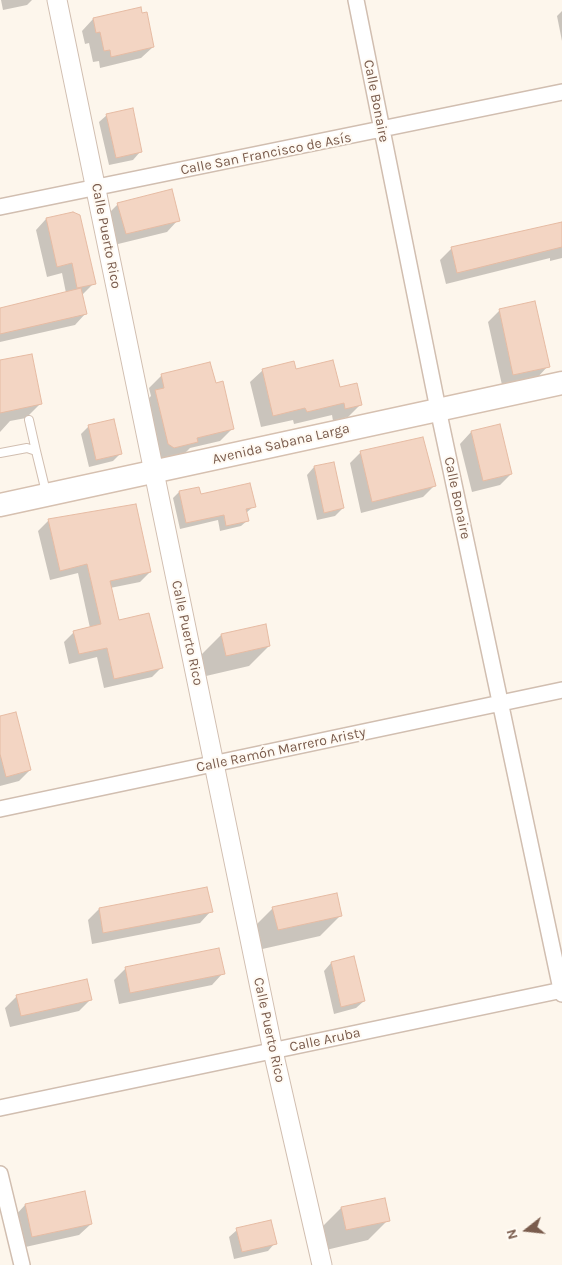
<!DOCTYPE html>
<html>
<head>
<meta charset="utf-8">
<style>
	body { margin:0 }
	#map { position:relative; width:562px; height:1265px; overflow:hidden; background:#fdf6ec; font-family:Karla,sans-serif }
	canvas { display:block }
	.north { position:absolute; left:502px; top:1205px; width:50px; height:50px; -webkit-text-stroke:4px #fffaf3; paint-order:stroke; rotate:254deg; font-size:14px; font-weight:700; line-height:20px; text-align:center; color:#7a5c4d }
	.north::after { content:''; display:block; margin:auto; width:18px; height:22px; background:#7a5c4d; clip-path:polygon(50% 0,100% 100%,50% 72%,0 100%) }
</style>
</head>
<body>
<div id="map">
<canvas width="562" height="1265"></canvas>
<div class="north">N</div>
</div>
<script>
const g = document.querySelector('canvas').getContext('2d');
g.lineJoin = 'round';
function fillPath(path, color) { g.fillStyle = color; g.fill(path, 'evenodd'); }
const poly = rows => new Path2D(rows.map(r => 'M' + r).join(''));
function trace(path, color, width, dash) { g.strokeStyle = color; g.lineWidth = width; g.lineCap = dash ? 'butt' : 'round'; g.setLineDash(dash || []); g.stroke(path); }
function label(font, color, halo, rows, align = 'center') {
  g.font = font + ' Karla,sans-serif'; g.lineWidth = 4; g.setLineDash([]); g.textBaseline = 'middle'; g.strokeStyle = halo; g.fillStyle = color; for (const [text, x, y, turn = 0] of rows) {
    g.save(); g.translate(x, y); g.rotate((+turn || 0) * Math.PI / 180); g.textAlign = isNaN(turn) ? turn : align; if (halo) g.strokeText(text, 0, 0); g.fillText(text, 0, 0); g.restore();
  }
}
const shadow = poly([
	[1,0,32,0,27,5,3,10],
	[140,9,153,47,141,58,100,68,99,61,93,62,89,43,85,44,82,31,93,19],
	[562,11,562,41,557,16],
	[107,115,140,152,133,160,109,165,99,122],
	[118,204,178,220,167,232,114,245,107,215],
	[46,219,94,283,82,295,86,313,75,325,0,342,0,309,66,293,62,273,47,277,36,230],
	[562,224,562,258,550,261,550,258,446,284,440,260,451,249],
	[534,303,548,366,537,378,502,385,488,322,499,311],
	[0,362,41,403,26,418,10,421,0,432],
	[263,370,295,370,339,389,361,404,348,417,333,421,332,415,294,424,293,420,261,427,250,382],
	[162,375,215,384,233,428,220,441,190,448,184,454,161,460,143,404,151,396,149,388],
	[89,426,121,453,113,461,89,467,81,434],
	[471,432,511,474,500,485,472,492,460,444],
	[361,452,435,485,423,497,361,513,350,463],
	[314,467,343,508,335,516,317,520,307,475],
	[198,488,200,496,254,506,246,513,248,520,241,526,220,531,218,520,180,529,173,498,179,492],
	[135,505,150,572,140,582,110,588,118,622,162,667,152,677,104,688,97,657,69,664,64,642,74,632,90,628,78,573,50,580,38,531,48,521],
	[221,635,269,646,249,666,206,676,201,655],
	[0,718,30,770,19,781,0,786],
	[273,908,340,916,320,936,258,950,253,928],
	[99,909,211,911,200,923,92,944,88,920],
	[353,958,364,1001,356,1008,334,1014,324,971,331,963],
	[126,968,223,973,212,985,119,1004,114,980],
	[17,996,90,1000,79,1011,10,1027,5,1008],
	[25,1205,91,1224,79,1235,21,1248,14,1217],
	[341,1208,388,1220,368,1240,326,1250,321,1228],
	[237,1230,275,1243,268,1251,234,1259,229,1237]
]);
const building = poly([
	[141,7,142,13,147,12,154,47,111,57,110,50,104,51,100,32,96,33,93,18,141,7],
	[133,108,142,152,116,158,106,114,133,108],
	[172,189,180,221,126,234,117,203,172,189],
	[73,212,80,215,96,284,77,288,72,263,57,267,46,218,73,212],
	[562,222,562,247,457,273,451,247,562,222],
	[81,288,87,314,0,334,0,308,81,288],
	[535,301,550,367,513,375,499,309,535,301],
	[32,354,42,404,0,413,0,360,32,354],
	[333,360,340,387,357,383,362,405,345,409,344,403,307,412,305,408,273,416,262,369,294,361,296,369,333,360],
	[210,362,216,383,223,381,234,429,197,438,198,442,174,448,168,444,155,390,164,388,161,374,210,362],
	[114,419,122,454,96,460,88,425,114,419],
	[500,424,512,474,483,481,471,431,500,424],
	[423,437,436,486,372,502,360,451,423,437],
	[334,462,344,508,324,513,314,466,334,462],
	[250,483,256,507,246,509,249,521,226,526,224,515,186,523,179,491,199,487,201,494,250,483],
	[136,504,151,572,110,581,119,620,149,613,163,668,114,679,107,648,79,654,73,631,101,624,87,564,60,571,48,519,136,504],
	[266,624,270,646,226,656,221,634,266,624],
	[16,712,31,770,6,777,0,754,0,716,16,712],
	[207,887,213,912,103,933,99,908,207,887],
	[337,893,342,916,278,930,272,907,337,893],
	[219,948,225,974,130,993,125,967,219,948],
	[354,956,365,1001,341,1007,331,962,354,956],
	[87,979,92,1000,21,1016,16,995,87,979],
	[85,1191,92,1224,32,1237,25,1204,85,1191],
	[385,1198,390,1221,346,1230,341,1207,385,1198],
	[271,1220,277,1244,242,1252,236,1228,271,1220]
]);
const service = poly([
	[29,420,36,451],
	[0,453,27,448,36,451,46,492]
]);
const minor = poly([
	[356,0,438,409,562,994],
	[0,207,562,92],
	[0,809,562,690],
	[0,1108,562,990],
	[0,1174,22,1265]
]);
const tertiary = poly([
	[57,0,273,1051,322,1265]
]);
const secondary = poly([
	[0,505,562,383]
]);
const streetNames = [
	["Calle Bonaire",376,101,79],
	["Calle San Francisco de Asís",266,154,-11],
	["Calle Puerto Rico",106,236,79],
	["Avenida Sabana Larga",281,444,-13],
	["Calle Bonaire",457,498,78],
	["Calle Puerto Rico",187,633,78],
	["Calle Ramón Marrero Aristy",281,750,-12],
	["Calle Puerto Rico",269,1030,78],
	["Calle Aruba",325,1040,-12]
];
fillPath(shadow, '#0003');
fillPath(building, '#f3d5c3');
trace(building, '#e6bba3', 1);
trace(service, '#d1beb0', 10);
trace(minor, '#d1beb0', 18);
trace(tertiary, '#d1beb0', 21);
trace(secondary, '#d6c0b0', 25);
trace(service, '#fff', 8);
trace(minor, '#fff', 15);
trace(tertiary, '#fff', 19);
trace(secondary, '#fff', 22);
label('14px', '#7a5c4d', '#fffaf3', streetNames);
</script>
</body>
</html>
